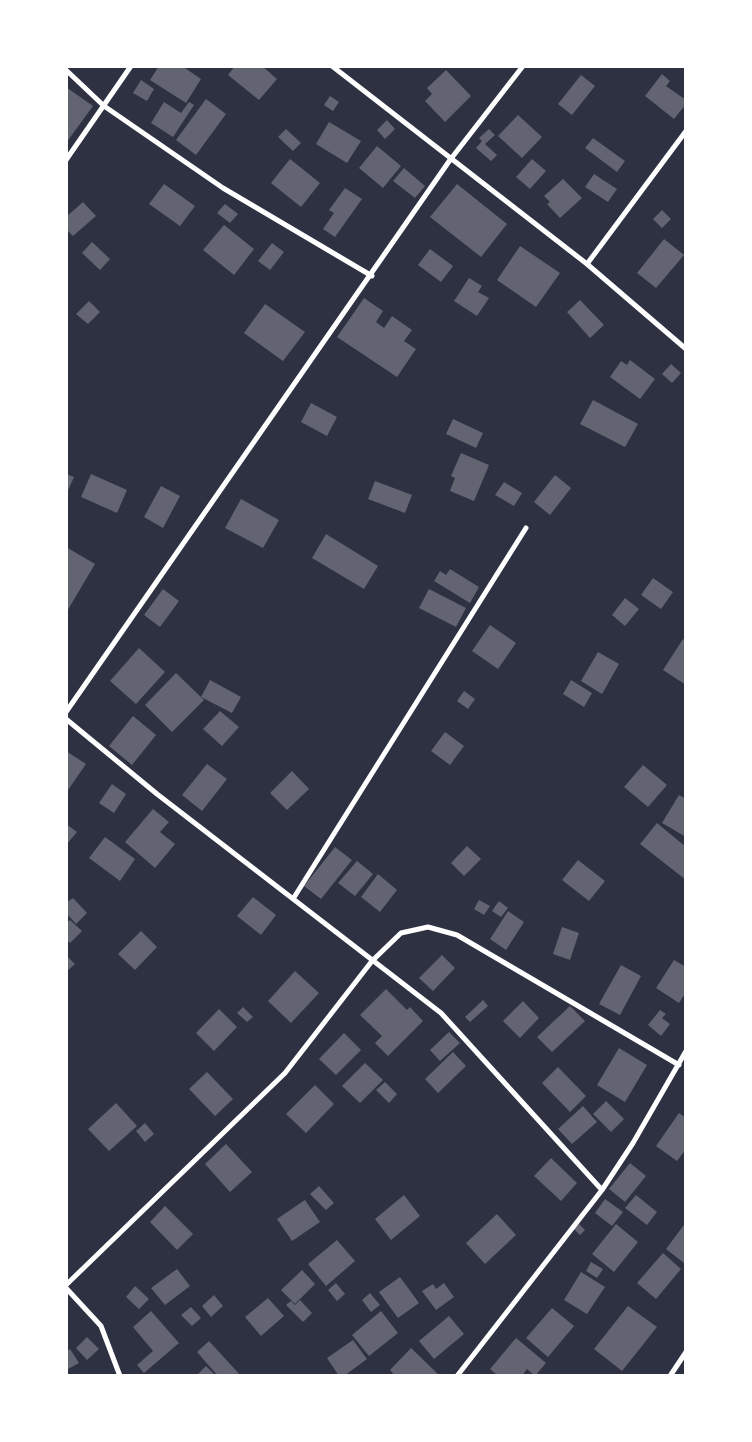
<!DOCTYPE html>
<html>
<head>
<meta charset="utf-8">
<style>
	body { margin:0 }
	#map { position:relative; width:752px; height:1442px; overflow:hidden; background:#2d3142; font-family:"Fira Sans",sans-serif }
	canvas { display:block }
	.frame { position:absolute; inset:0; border:68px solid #fff; pointer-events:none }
</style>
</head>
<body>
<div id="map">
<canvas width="752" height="1442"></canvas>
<div class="frame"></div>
</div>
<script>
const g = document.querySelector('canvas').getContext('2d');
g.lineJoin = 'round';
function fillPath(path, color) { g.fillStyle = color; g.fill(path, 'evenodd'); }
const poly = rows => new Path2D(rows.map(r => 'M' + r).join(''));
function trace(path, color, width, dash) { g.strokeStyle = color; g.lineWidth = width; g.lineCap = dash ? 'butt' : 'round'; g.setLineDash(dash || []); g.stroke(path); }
const building = poly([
	[159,66,182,66,201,79,186,103,150,80],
	[235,66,262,66,277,79,259,100,228,75],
	[446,70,471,96,445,122,425,101,432,94,427,88],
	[662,74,670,81,666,86,686,100,686,104,674,119,645,96],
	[581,75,595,86,572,115,558,104],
	[141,80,154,89,147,101,133,93],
	[66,87,93,106,66,143],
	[330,96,339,102,333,111,324,105],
	[206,99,226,114,196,155,176,140],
	[164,102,181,113,189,102,194,105,173,137,151,123],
	[518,115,542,137,522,158,498,136],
	[387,120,395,129,385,139,377,130],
	[329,122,361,141,347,163,316,144],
	[286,129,301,143,293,151,278,137],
	[489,129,495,135,485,144,497,155,491,161,476,148,482,141,479,138],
	[593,138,625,161,617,172,585,148],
	[377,146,401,166,383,188,359,168],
	[290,159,320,183,301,207,271,183],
	[532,159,546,171,530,189,516,177],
	[404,168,425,186,415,198,393,181],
	[594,174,617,189,608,202,585,187],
	[563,179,582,198,560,218,547,204,550,202,544,196],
	[164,184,195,206,180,226,149,204],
	[457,184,507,224,481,257,430,217],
	[345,188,362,199,335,237,323,229,334,213,329,210],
	[83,202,96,216,73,236,66,229,66,217],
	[225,204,238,214,230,223,217,213],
	[662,210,671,219,662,228,653,219],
	[224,225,254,249,234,275,203,250],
	[664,239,684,255,656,288,637,273],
	[92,242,110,259,100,270,82,253],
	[272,243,284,252,270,270,258,261],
	[520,246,560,273,536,307,497,280],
	[430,249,453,266,441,282,418,265],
	[469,278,482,286,478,292,489,298,477,316,454,301],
	[364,298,383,311,376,322,384,328,392,316,412,330,404,341,416,349,397,377,337,337],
	[580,300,604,325,590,338,567,312],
	[89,301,100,312,88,324,76,314],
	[265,304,305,332,283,361,244,333],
	[630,360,655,379,640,399,610,377,621,361,627,365],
	[671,364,681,373,672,383,662,374],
	[593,400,638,424,625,447,580,424],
	[311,403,337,417,327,436,301,422],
	[453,419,483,433,476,448,446,434],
	[461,453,489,465,474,501,450,491,455,478,451,476],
	[66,474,74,477,66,495],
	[91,474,127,490,117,513,81,497],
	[555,475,571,488,550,515,534,502],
	[375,481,412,495,405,513,368,499],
	[504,482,522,493,514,506,495,495],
	[161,486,180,496,163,528,144,517],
	[241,499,279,520,263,548,225,528],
	[326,534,378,566,364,589,312,558],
	[66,547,95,564,66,613],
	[450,569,479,587,470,603,434,581,440,571,446,575],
	[653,578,673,592,661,609,641,595],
	[163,589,179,601,160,627,144,615],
	[429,589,466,608,456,627,419,608],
	[625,598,639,609,625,626,612,615],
	[490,625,516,643,498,669,472,651],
	[683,639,686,641,686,685,663,670],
	[139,648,165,672,136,704,110,681],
	[598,652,619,664,602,694,581,681],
	[176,673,204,700,172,732,145,705],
	[210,680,241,697,232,713,201,697],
	[571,680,592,693,584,707,563,694],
	[464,691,475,699,468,709,457,701],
	[220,711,239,727,222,746,203,729],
	[133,716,156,735,132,765,109,746],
	[445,732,464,746,450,765,431,751],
	[66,751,86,764,68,790,66,789],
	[207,764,227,779,202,811,182,795],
	[643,765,667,785,648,807,624,787],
	[292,771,309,789,287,810,270,793],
	[112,784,126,794,114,813,99,803],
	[679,795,686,799,686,837,662,823],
	[153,809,169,822,160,832,175,844,155,868,125,842],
	[657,823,686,847,686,880,640,844],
	[66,824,77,832,66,845],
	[105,837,135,859,120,881,89,858],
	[467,846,481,859,464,876,451,863],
	[335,847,352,860,321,899,304,886],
	[578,860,605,881,589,901,562,880],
	[357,861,373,874,355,896,338,883],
	[378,874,397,890,380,912,361,897],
	[253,897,276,915,261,935,237,916],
	[73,898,87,913,76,924,66,913,66,903],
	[479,900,490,906,484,915,474,909],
	[499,901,508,908,501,917,492,911],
	[508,911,524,922,506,950,490,939],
	[70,920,82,931,70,943,66,939,66,923],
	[562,927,579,933,570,960,553,954],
	[141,931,157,947,135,970,118,954],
	[66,955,75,964,66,972],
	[442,955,455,968,433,991,419,978],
	[674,960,686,967,686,992,679,1003,656,988],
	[621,965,641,976,620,1015,599,1004],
	[295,971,319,993,291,1023,268,1001],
	[386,989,407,1010,410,1007,423,1021,388,1056,375,1043,382,1036,360,1015],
	[483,1000,488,1006,470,1022,465,1017],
	[523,1001,539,1018,520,1038,503,1021],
	[570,1006,585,1021,552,1052,537,1037],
	[243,1007,253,1017,247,1022,237,1013],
	[219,1009,237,1027,214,1051,196,1033],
	[660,1010,666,1014,662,1018,670,1024,661,1036,648,1025],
	[449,1032,460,1043,440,1061,430,1050],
	[344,1033,361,1050,336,1075,319,1059],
	[619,1048,647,1065,625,1102,597,1085],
	[453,1052,466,1066,438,1093,425,1079],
	[365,1063,383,1080,360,1103,342,1086],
	[558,1067,586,1096,570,1112,542,1083],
	[207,1072,233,1099,215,1116,189,1089],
	[385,1082,397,1094,389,1103,376,1090],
	[315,1085,334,1104,306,1133,286,1114],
	[606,1101,624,1119,611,1132,593,1114],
	[116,1103,137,1126,109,1151,88,1129],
	[583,1106,597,1122,572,1144,558,1129],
	[679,1113,686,1118,686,1149,677,1161,656,1146],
	[145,1123,154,1134,145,1142,136,1131],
	[226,1144,252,1172,230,1192,205,1164],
	[551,1158,577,1183,561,1201,534,1176],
	[630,1163,646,1176,625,1202,609,1189],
	[319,1186,334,1203,326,1210,310,1194],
	[404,1195,420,1216,391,1240,375,1219],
	[636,1195,657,1212,647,1225,625,1208],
	[605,1199,623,1212,612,1226,595,1213],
	[305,1200,320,1222,292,1241,277,1219],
	[165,1206,193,1234,177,1250,150,1222],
	[497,1214,516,1235,485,1264,466,1243],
	[686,1222,686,1261,684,1263,666,1249],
	[579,1224,585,1230,580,1235,574,1229],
	[616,1224,638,1242,614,1272,592,1254],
	[337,1240,355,1261,326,1286,308,1264],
	[663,1253,681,1269,656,1299,637,1283],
	[591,1262,603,1269,597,1278,586,1271],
	[177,1269,190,1286,165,1305,151,1288],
	[302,1270,315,1284,295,1304,281,1290],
	[581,1272,605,1287,587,1314,564,1300],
	[400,1277,419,1303,398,1318,379,1292],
	[336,1283,345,1294,337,1301,328,1290],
	[444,1283,454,1297,436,1310,422,1291,433,1284,436,1289],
	[135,1286,149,1299,139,1309,126,1297],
	[370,1293,380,1305,371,1312,362,1300],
	[214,1295,223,1306,211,1317,202,1306],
	[268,1298,284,1316,261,1336,245,1317],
	[300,1300,312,1313,303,1322,286,1305,291,1301,295,1305],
	[628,1306,657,1327,622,1371,594,1349],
	[191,1307,201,1318,192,1326,181,1315],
	[552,1308,574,1326,548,1357,526,1338],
	[151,1311,179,1343,144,1373,137,1365,153,1351,133,1327],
	[381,1311,398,1333,369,1356,352,1335],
	[449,1316,464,1334,434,1359,419,1341],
	[87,1337,99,1349,87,1360,76,1348],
	[516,1338,546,1363,535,1376,527,1369,522,1376,498,1376,490,1369],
	[353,1340,367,1359,344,1376,339,1376,327,1358],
	[209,1341,241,1376,218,1376,197,1352],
	[411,1348,440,1376,415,1376,413,1374,411,1376,395,1376,390,1370],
	[70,1349,79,1363,68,1369,66,1352],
	[206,1366,216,1376,196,1376]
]);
const minor = poly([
	[332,66,587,264,686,349],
	[66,70,104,106,223,188,372,276],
	[66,160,131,66],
	[587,264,686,131],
	[66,712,450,160,523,66],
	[66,719,157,794,441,1013,602,1190],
	[293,899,526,528],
	[66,1285,285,1073,372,961,401,933,428,927,457,935,679,1065],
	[66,1288,101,1326,120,1376],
	[457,1376,602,1190,633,1143,686,1051],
	[670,1376,686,1352]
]);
fillPath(building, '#626471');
trace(minor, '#fff', 5);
</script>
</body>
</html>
